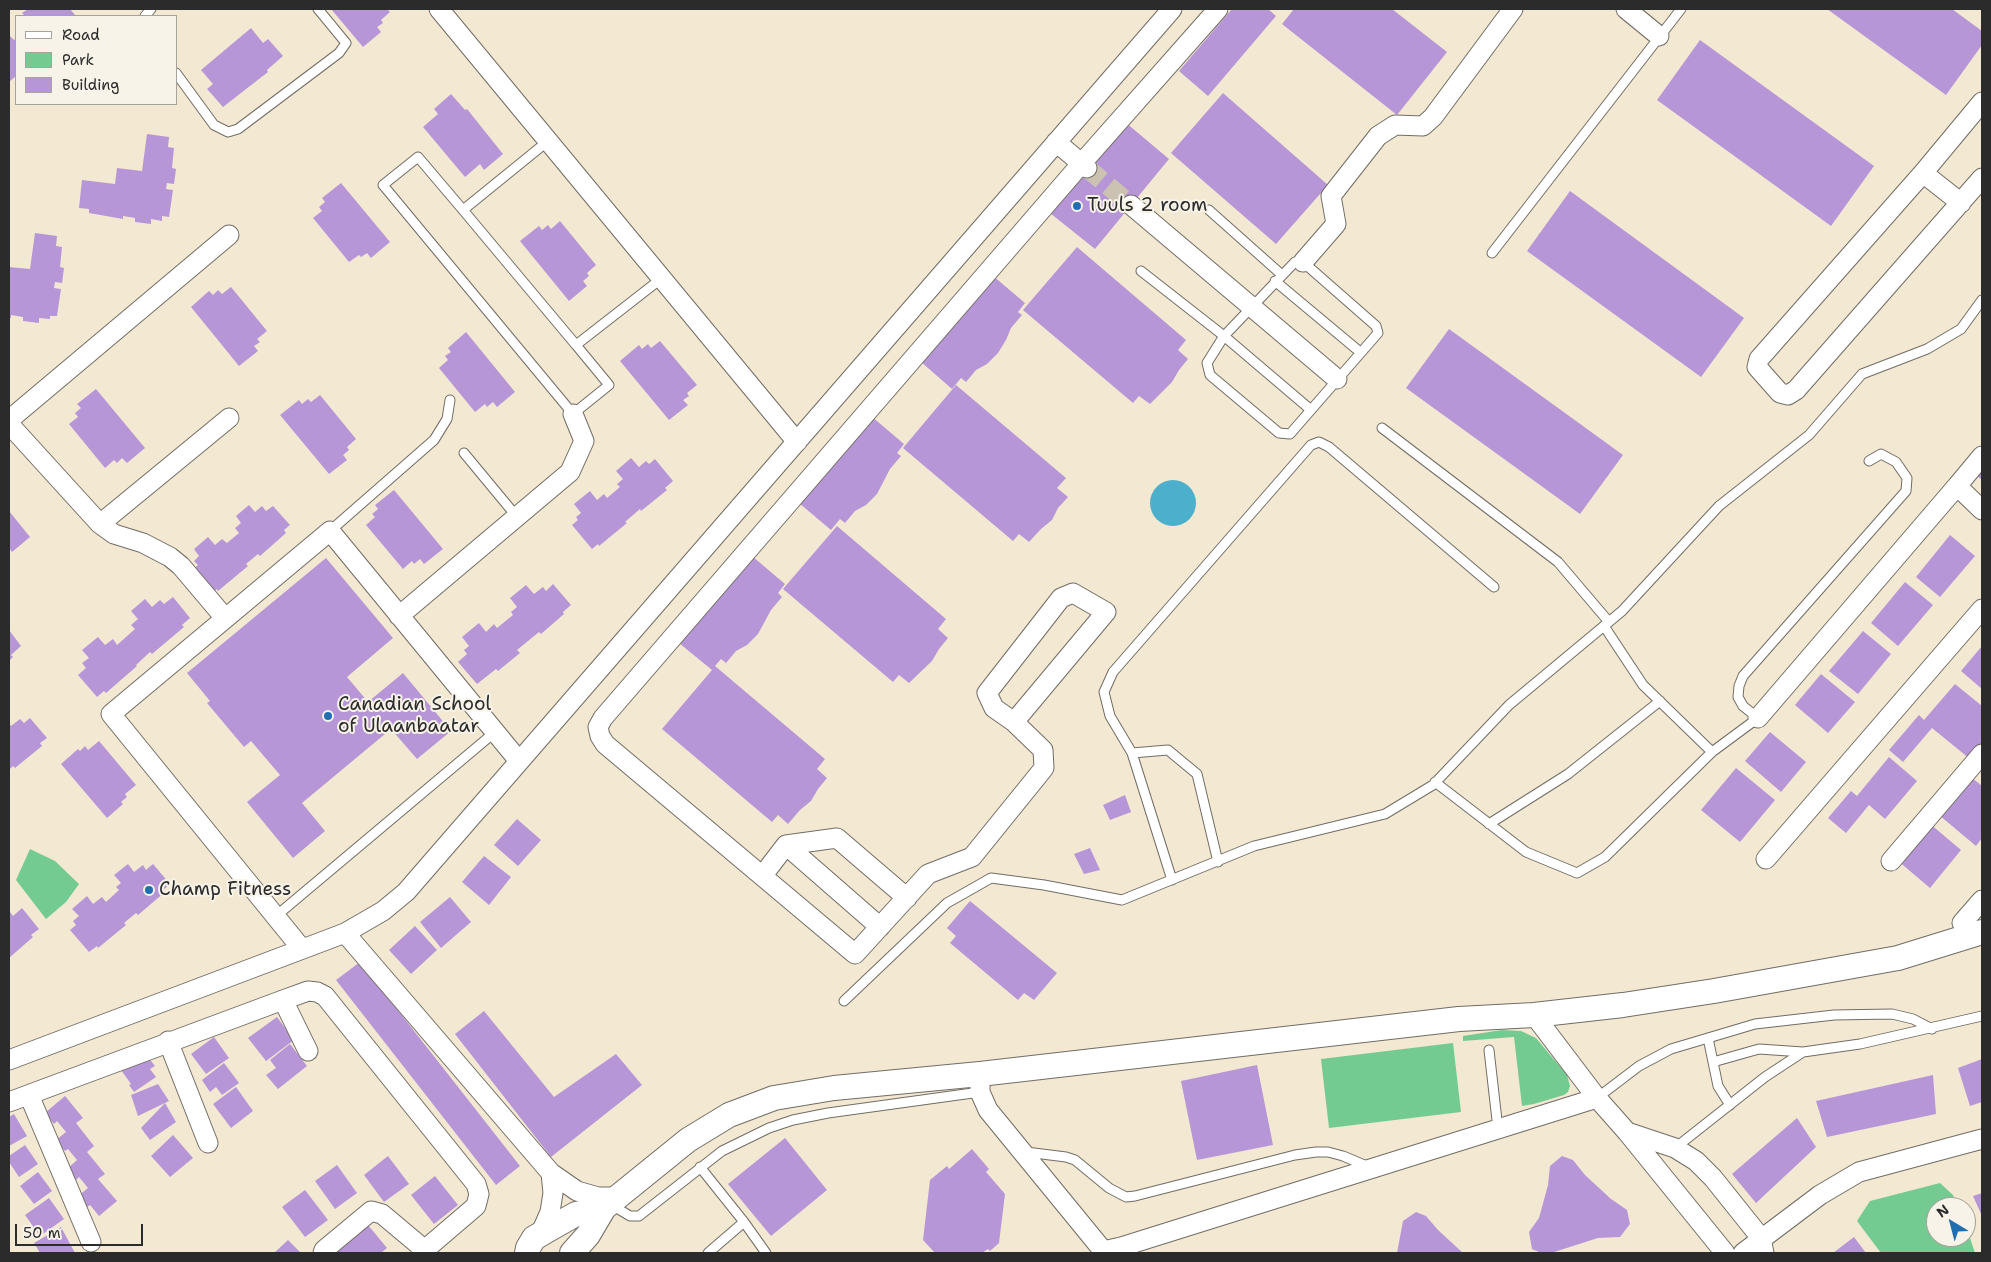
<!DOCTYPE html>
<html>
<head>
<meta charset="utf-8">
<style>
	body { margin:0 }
	#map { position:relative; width:1991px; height:1262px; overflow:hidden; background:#f3e8d2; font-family:"Shantell Sans",sans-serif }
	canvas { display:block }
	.frame { position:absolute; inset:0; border:10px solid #2b2b2b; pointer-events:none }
	.legend { position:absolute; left:15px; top:15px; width:162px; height:90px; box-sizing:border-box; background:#f7f3e8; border:1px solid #a5a39c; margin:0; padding:6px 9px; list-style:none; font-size:15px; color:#2b2b2b }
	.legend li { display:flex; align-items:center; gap:10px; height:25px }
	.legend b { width:25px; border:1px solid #a5a39c }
	.north { position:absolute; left:1926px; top:1197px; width:50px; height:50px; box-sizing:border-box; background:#f7f3e8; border:1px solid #a5a39c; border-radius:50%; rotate:323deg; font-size:14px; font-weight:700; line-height:20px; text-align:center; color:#2b2b2b }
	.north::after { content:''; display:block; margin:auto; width:18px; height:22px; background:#1f6fb2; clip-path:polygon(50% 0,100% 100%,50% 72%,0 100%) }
	.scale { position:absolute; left:15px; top:1224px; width:128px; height:22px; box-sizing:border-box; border:2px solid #2b2b2b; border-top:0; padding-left:6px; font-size:15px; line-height:18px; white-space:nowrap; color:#2b2b2b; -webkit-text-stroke:4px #f7f3e8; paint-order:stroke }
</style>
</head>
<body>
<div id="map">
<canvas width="1991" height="1262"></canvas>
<div class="frame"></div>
<ul class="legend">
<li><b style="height:6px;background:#fff"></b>Road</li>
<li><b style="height:14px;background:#74cb91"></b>Park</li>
<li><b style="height:14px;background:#b796d8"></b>Building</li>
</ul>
<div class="north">N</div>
<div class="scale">50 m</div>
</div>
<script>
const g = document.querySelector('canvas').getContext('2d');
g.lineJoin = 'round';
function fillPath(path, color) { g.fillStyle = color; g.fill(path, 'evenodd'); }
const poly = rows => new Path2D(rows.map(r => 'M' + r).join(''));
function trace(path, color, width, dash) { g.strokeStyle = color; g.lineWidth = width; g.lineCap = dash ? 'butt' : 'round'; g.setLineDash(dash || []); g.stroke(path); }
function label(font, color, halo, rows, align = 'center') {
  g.font = font + ' "Shantell Sans",sans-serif'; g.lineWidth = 4; g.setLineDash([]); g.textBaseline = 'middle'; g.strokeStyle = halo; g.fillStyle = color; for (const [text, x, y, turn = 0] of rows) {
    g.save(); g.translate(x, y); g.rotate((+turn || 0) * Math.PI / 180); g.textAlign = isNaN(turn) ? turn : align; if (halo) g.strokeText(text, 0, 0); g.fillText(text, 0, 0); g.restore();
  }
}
const green = poly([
	[30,849,55,861,79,884,66,902,46,919,16,880],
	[1502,1030,1521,1031,1536,1038,1567,1075,1570,1086,1568,1092,1564,1095,1534,1104,1522,1106,1514,1037,1463,1041,1463,1036],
	[1453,1043,1461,1112,1329,1128,1321,1059],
	[1940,1183,1953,1195,1958,1207,1936,1207,1936,1237,1966,1237,1966,1226,1975,1253,1881,1253,1857,1221,1870,1201]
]);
const water = poly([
	'1150 503a23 23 0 1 1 46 0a23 23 0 1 1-46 0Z'
]);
const building = poly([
	[28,9,70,9,76,16,25,16,22,13],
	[331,9,387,9,390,12,381,20,383,23,377,27,381,32,363,47],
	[1232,9,1268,9,1276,16,1208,96,1179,71],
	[1294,9,1392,9,1447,52,1397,115,1282,24],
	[1827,9,1952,9,1982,31,1982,45,1946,95],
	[251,28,263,43,268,39,283,56,267,70,268,72,223,107,207,89,213,84,201,70],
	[10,36,14,40,16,38,16,76,9,82],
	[1700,40,1874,166,1831,226,1657,100],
	[1223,93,1328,185,1276,244,1171,153],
	[451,94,465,110,467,109,503,154,484,170,480,164,465,177,423,127,438,114,434,109],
	[1125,122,1169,159,1095,249,1050,213],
	[147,134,169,137,168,147,174,148,172,168,176,169,174,184,167,183,166,189,173,190,169,217,162,216,162,221,151,219,151,224,135,222,135,218,123,216,123,219,89,213,89,209,79,208,82,180,115,184,117,168,142,171],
	[341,183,390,242,371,258,367,253,361,257,359,255,349,262,313,218,322,211,319,207,325,202,322,198],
	[1570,191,1744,318,1701,377,1527,251],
	[560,221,596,265,587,273,589,276,583,281,587,286,569,301,520,241,539,226,542,230,548,225,551,229],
	[35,233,57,236,56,246,62,247,60,267,64,268,62,283,55,282,54,288,61,289,57,316,50,316,50,319,39,318,39,323,23,321,23,317,11,315,11,318,9,318,9,267,30,269],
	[1077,247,1186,340,1178,350,1188,359,1179,370,1172,382,1150,404,1139,396,1133,403,1023,310],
	[992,275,1025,303,1018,312,1022,315,1011,328,1006,340,998,353,987,364,976,370,966,382,961,378,952,389,920,361],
	[231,287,267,331,257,339,260,342,254,346,258,351,239,366,191,307,209,291,213,295,218,290,222,294],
	[1449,329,1623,455,1580,514,1406,388],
	[466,332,515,392,497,407,493,402,487,407,485,404,475,412,439,368,448,360,445,356,451,352,448,348],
	[660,341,697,385,687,393,689,396,683,400,688,405,669,420,620,361,639,345,642,349,648,344,651,348],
	[956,385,1066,478,1057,488,1068,497,1058,508,1052,520,1041,529,1029,542,1019,534,1013,541,903,448],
	[96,389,145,448,127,463,122,458,117,463,114,460,105,468,69,424,78,417,75,413,81,408,77,404],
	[320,395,356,439,347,447,349,450,343,455,347,460,329,474,280,415,299,400,302,404,308,399,311,402],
	[871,416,904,444,897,453,901,456,890,469,877,494,866,505,855,511,845,523,840,519,831,530,799,503],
	[631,458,639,467,646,461,649,464,655,459,673,481,665,488,667,490,641,511,640,509,625,522,627,523,599,546,598,544,592,549,572,525,578,520,576,517,581,513,574,504,590,491,597,500,604,494,607,498,620,487,617,484,623,479,616,471],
	[1982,464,1982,480,1974,473],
	[394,490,443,549,424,564,420,559,414,564,412,561,403,569,366,525,375,517,372,514,378,509,375,505],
	[249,505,255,512,262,506,266,511,273,506,290,525,284,530,286,533,260,556,258,554,246,564,248,566,218,591,217,589,210,595,190,572,198,565,194,561,199,556,194,549,208,537,215,545,222,539,227,543,239,533,235,528,241,523,236,516],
	[9,511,30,537,12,552,9,548],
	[837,526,946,619,938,629,948,638,939,649,932,661,909,683,899,675,893,682,783,589],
	[1950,535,1975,556,1940,597,1916,577],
	[752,556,785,584,778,593,782,597,771,610,758,634,747,645,736,651,726,663,721,659,715,666,825,759,817,769,827,778,818,789,811,801,800,810,788,824,778,815,772,822,662,729,712,670,679,643],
	[326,558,393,638,347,677,368,702,403,673,451,731,417,759,391,729,302,803,325,831,293,858,247,802,280,775,251,741,244,747,207,703,210,701,187,673],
	[1905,582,1933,605,1898,646,1871,623],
	[553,584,571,605,563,612,564,614,541,634,539,632,517,650,520,653,498,671,496,669,477,684,458,662,467,654,464,650,469,646,462,637,479,623,486,632,494,624,497,628,513,615,511,612,517,607,510,598,526,585,534,594,543,587,546,591],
	[173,597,190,618,182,625,184,627,152,654,150,652,136,665,137,666,106,693,104,691,97,697,78,675,86,668,82,663,89,658,82,650,98,637,105,645,113,639,117,645,135,629,131,625,138,619,131,611,145,599,152,607,160,600,164,604],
	[9,630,21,646,11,655,13,657,9,661],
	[1863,631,1891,654,1858,694,1829,671],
	[1982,646,1982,689,1961,671],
	[1821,674,1855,702,1828,733,1795,705],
	[1955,684,1982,706,1982,744,1970,759,1932,728,1903,762,1889,750,1919,715,1924,720],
	[30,718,47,738,40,743,42,746,15,768,13,766,9,770,9,723,11,726,20,719,24,723],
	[1770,732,1806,762,1781,792,1745,761],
	[99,741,136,785,125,794,127,797,121,802,123,804,107,818,61,764,78,749,80,751,85,746,88,750],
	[1889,757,1917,781,1885,819,1869,805,1846,833,1828,818,1851,791,1857,796],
	[1736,768,1775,800,1740,842,1701,810],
	[1971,777,1982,786,1982,838,1976,846,1939,815],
	[1125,795,1131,812,1110,820,1103,805],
	[517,819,541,840,518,866,494,845],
	[1929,823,1961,850,1930,888,1897,860],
	[1090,848,1100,870,1084,874,1074,854],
	[484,856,511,877,489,905,462,882],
	[128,864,134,872,143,865,146,870,153,864,170,884,163,890,165,892,138,915,136,913,124,923,126,925,98,948,97,946,89,952,70,930,76,925,73,921,79,916,72,909,87,896,93,904,102,897,106,902,119,890,116,887,121,883,114,875],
	[450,897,471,922,441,948,420,922],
	[970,901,1057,973,1034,1000,1024,993,1018,1000,950,943,956,936,947,928],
	[22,908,39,929,31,935,33,937,9,958,9,913,10,912,13,916],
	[415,926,437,950,411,974,389,950],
	[360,962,520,1166,496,1185,336,980],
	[484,1011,554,1097,616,1054,642,1085,551,1157,455,1034],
	[277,1017,294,1040,266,1061,248,1038],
	[214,1037,229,1058,206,1074,191,1054],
	[290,1044,307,1066,278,1089,266,1075,276,1068,270,1060],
	[144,1052,155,1066,150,1069,156,1077,134,1092,129,1085,131,1084,121,1070],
	[1982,1059,1982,1102,1970,1106,1958,1068],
	[224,1063,239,1083,222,1095,216,1087,210,1092,202,1080],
	[1257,1065,1273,1145,1197,1160,1181,1081],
	[1933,1075,1936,1114,1827,1137,1816,1101],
	[158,1084,169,1101,138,1116,131,1095],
	[236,1087,253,1111,231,1128,213,1104],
	[65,1096,83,1118,76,1123,94,1146,87,1152,105,1174,98,1179,117,1201,99,1216,90,1205,87,1207,78,1196,88,1188,79,1177,76,1180,67,1169,77,1160,68,1149,65,1151,56,1140,66,1132,57,1121,54,1124,45,1113],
	[165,1103,176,1122,150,1140,141,1128],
	[14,1114,27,1136,9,1146,9,1117],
	[1797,1118,1816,1147,1756,1203,1732,1174],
	[173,1135,193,1158,170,1177,151,1156],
	[785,1138,827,1190,771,1236,728,1184],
	[25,1145,38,1164,19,1177,9,1162,9,1156],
	[972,1149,989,1169,986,1172,1005,1194,999,1243,990,1251,988,1249,982,1253,935,1253,923,1240,930,1180,947,1166,949,1169],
	[388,1156,409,1184,384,1202,364,1175],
	[1562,1156,1573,1160,1585,1175,1611,1199,1627,1210,1630,1224,1620,1237,1598,1238,1551,1253,1541,1253,1532,1249,1529,1232,1539,1218,1548,1185,1550,1166],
	[337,1165,357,1193,335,1209,315,1181],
	[38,1172,52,1191,34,1204,20,1186],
	[435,1176,458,1205,434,1224,411,1195],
	[305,1190,328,1220,305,1237,282,1207],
	[1982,1193,1982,1216,1973,1196],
	[49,1198,64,1219,40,1236,25,1215],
	[1416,1212,1426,1216,1438,1230,1463,1253,1397,1253,1403,1221],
	[368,1225,387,1248,381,1253,335,1253],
	[61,1227,75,1253,40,1253,34,1243],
	[1854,1237,1866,1253,1833,1253],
	[288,1240,301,1253,274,1253]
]);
const minorTunnel = poly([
	[1087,168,1131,205]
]);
const service = poly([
	[145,16,151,9],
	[176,73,214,125,228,132,238,129,339,53,346,43,318,9],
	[548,141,463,210,418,157,383,185,573,414,609,385,576,345,662,278],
	[463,210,576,345],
	[1209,210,1282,275],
	[1492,253,1681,9],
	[1295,262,1303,262,1376,326,1378,333,1290,434,1279,433,1210,375,1207,363,1224,336,1295,262],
	[1141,271,1224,336,1311,410],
	[1275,281,1360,352],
	[1382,428,1558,562,1609,622],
	[464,453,517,517],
	[330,531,434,440,447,419,450,400],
	[1604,626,1643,685,1712,752],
	[1132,753,1168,750,1197,774,1218,862],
	[1435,782,1526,852,1577,873,1605,857,1712,752,1758,718,1743,706,1738,697,1739,686,1743,676,1906,491,1907,478,1896,462,1881,454,1869,461],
	[1489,824,1568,774,1660,701],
	[1172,880,1132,753,1110,716,1104,692,1113,672,1311,445,1319,442,1329,447,1494,587],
	[276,916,495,732],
	[844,1001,947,903,991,878,1044,885,1122,900,1254,846,1385,814,1433,785,1509,705,1622,611,1719,506,1809,435,1862,374,1927,349,1961,329,1982,300],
	[1708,1038,1718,1086,1730,1105],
	[1489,1050,1498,1129],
	[1713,1062,1759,1049,1803,1052,1860,1044,1982,1016],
	[1597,1098,1639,1066,1671,1049,1755,1024,1834,1015,1892,1014,1913,1019,1932,1029],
	[1675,1148,1765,1077,1803,1052],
	[1026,1152,1066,1157,1075,1160,1109,1188,1126,1197,1135,1196,1295,1155,1316,1152,1328,1152,1343,1156,1369,1167],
	[700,1167,744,1222,766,1253],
	[610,1204,630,1216,639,1216,722,1151,769,1128,793,1120,828,1113,980,1092],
	[708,1253,744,1222]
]);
const minor = poly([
	[439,9,797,442],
	[1626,9,1659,36],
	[1982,102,1923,173,1759,359,1757,367,1780,393,1788,395,1796,390,1982,178],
	[1056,142,1087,168],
	[1923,173,1961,203],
	[1131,205,1337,379],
	[1303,262,1336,224,1331,196,1378,136,1395,125,1423,126,1433,117,1513,9],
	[9,420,229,235],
	[9,424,100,524,114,534,143,543,170,557,181,566,225,618],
	[1957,486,1982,456],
	[100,524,229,418],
	[399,616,570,472,584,441,573,414],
	[1758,718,1957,486,1982,510],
	[1014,722,994,708,987,693,1061,598,1073,593,1106,612,1014,722,1043,750,1044,768,972,857,928,874,855,954,605,744,600,736,598,727,603,718,1081,164,1218,9],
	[786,845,880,927],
	[1766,859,1982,609],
	[1891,861,1982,754],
	[763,875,786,845,837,838,907,898],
	[1962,923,1982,900],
	[345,933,551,1173,577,1191,598,1197,618,1197],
	[302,949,111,714,330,531,519,761],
	[283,1000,308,1051],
	[1534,1015,1597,1098,1627,1132,1725,1253],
	[168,1041,208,1143],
	[9,1060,345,933,383,911,406,892,1172,9],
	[980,1074,980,1092,988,1110,1105,1253],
	[29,1095,91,1242],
	[9,1102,283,1000,308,991,317,992,325,996,476,1184,479,1194,476,1206,421,1253],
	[1627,1132,1675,1148,1696,1161,1713,1178,1761,1238,1764,1253],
	[540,1235,550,1212,553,1193,551,1173],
	[1103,1251,1121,1247,1597,1098],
	[323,1253,324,1250,371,1211,382,1214,425,1250],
	[1743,1253,1820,1195,1859,1172,1982,1139]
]);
const tertiary = poly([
	[527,1253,528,1248,534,1238,553,1227,576,1214,604,1208],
	[572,1253,588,1235,604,1208,688,1140,729,1115,774,1098,834,1088,980,1074,1459,1019,1534,1015,1623,1005,1714,991,1898,958,1982,932]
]);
const markers = [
	[1077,206,5,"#1f6fb2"],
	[328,716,5,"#1f6fb2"],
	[149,890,5,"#1f6fb2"]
];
const poiNames = [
	["Tuuls 2 room",1087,206],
	["Canadian School",338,705],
	["of Ulaanbaatar",338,727],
	["Champ Fitness",159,890]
];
fillPath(green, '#74cb91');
fillPath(water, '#4cafcb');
fillPath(building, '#b796d8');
trace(minorTunnel, '#cbc2b1', 19, [19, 9]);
trace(service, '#716d65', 11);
trace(minor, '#716d65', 21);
trace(tertiary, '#716d65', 26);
trace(service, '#fff', 9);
trace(minor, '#fff', 19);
trace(tertiary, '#fff', 24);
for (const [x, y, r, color] of markers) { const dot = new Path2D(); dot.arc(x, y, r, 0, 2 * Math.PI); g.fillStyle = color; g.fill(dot); trace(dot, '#f7f3e8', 2); }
label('19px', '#2b2b2b', '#f7f3e8', poiNames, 'left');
</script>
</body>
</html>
